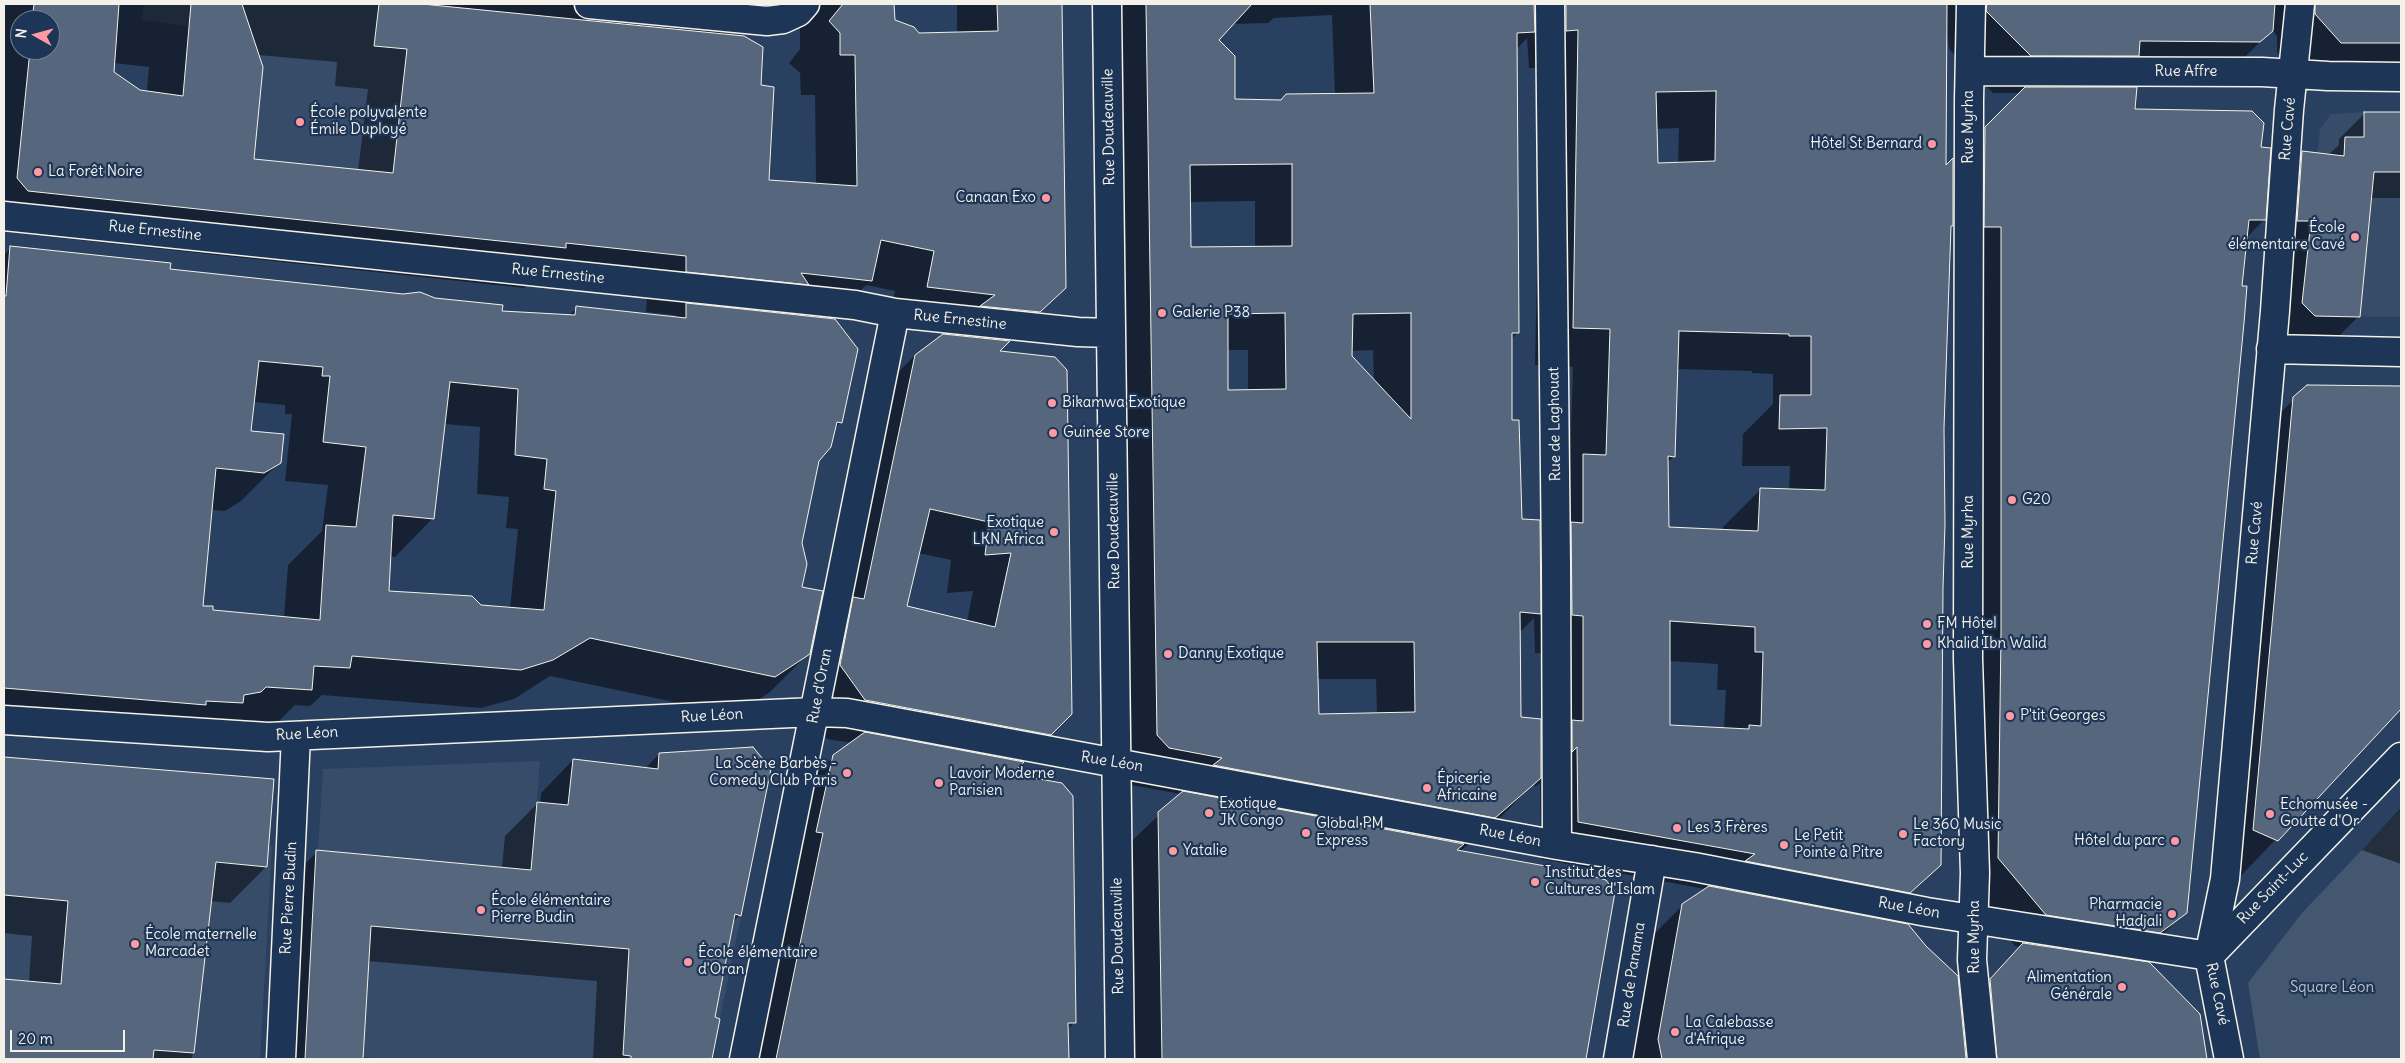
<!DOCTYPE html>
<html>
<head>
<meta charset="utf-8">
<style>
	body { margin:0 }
	#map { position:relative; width:2405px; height:1063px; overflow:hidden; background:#2a4060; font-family:Delius,sans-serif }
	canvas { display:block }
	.frame { position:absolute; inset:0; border:5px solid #f4f1e8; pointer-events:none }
	.north { position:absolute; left:10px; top:10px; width:50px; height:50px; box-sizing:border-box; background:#1d3557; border:1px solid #738091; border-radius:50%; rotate:277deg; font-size:14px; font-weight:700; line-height:20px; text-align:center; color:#f4f1e8 }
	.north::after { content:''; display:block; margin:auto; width:18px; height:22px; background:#ff9aa2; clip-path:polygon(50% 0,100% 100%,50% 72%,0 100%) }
	.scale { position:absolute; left:10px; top:1030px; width:115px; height:22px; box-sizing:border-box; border:2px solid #f4f1e8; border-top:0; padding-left:6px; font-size:15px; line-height:18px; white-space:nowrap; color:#f4f1e8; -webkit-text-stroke:4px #1d3557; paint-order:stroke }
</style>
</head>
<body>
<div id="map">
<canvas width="2405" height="1063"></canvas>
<div class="frame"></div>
<div class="north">N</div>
<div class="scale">20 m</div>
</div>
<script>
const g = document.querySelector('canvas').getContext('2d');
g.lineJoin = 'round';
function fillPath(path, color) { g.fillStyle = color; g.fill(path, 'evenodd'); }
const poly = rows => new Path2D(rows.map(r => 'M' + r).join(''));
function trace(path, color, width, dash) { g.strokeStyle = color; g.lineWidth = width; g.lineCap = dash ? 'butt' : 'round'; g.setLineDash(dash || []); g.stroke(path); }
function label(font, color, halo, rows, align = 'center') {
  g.font = font + ' Delius,sans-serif'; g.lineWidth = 4.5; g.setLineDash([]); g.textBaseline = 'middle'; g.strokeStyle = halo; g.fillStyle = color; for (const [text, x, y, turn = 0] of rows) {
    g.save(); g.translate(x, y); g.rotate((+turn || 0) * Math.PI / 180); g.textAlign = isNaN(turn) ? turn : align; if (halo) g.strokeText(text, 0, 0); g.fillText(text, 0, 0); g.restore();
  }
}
const built = poly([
	[144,4,380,4,375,46,472,56,452,236,128,201,140,90,183,95,189,26,141,20],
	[2364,112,2401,112,2401,317,2315,316,2302,303,2320,129,2331,114],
	[540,761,534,835,693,905,741,916,720,1019,643,1002,640,1059,305,1059,323,769],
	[165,837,272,847,260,1059,137,1059,146,991,4,979,4,895,71,902]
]);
const green = poly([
	[2399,811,2401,812,2401,1059,2260,1059,2248,983,2302,913]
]);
const shadow = poly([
	[4,4,755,4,723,36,759,87,768,181,816,184,815,95,801,95,800,73,789,63,800,49,800,4,893,4,893,21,918,34,957,33,957,4,1060,4,1064,288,999,352,1070,714,1009,775,1075,1022,1067,1030,1066,1059,745,1059,793,797,834,756,852,743,827,739,802,704,815,637,829,623,876,395,915,355,945,333,887,327,895,291,866,285,832,320,841,422,833,430,818,461,801,543,801,588,809,653,770,692,736,715,550,676,514,699,481,708,322,695,310,706,295,705,272,728,4,729,4,255,11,248,169,270,435,299,501,312,568,316,577,308,673,318,676,315,646,312,647,296,529,283,524,288,4,232],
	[20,20,50,20,50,50,20,50],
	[258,55,337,62,335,86,368,89,358,171,252,160],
	[114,63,149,67,147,92,139,91,113,73],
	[253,402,285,405,285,414,292,414,285,481,328,485,322,531,288,565,284,618,212,611,201,607,211,510,225,511,241,501,280,462,250,432],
	[444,424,480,427,477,494,509,497,506,528,518,529,510,609,481,606,387,592,389,556,395,557,433,518],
	[918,553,951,560,947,593,973,591,967,622,905,607],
	[1108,4,2401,4,2401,81,2303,80,2277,52,2277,36,2272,30,2234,68,2115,78,2105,88,2134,111,2260,148,2264,220,2246,238,2185,912,2154,944,2131,961,2198,1015,2205,1059,1629,1059,1651,937,1683,905,1705,889,1541,859,1540,783,1535,787,1535,782,1502,816,1459,852,1586,1049,1582,1059,1121,1059,1118,854,1181,794,1131,785,1120,773],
	[1332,15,1335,95,1280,101,1234,100,1218,41,1232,24,1268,23,1274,18],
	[1946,33,1947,33,1949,49,1993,93,2020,93,1945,168],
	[1527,38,1529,68,1541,68,1535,365,1573,367,1570,469,1546,493,1546,549,1539,556,1520,520,1510,421,1511,339,1518,332,1516,50],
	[1679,128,1678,164,1657,164,1656,129],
	[1255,201,1255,248,1190,248,1189,202],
	[1954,224,1954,258,1970,258,1968,890,2015,946,2021,947,1960,1010,1882,920,1940,865,1942,428,1949,228],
	[1227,350,1248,350,1248,391,1227,391],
	[1373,350,1374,381,1351,357,1351,351],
	[1677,369,1752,371,1752,373,1773,374,1773,404,1743,434,1742,466,1790,466,1789,490,1760,490,1723,527,1723,531,1667,528,1667,463,1674,456],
	[1534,618,1535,653,1546,654,1546,748,1540,755,1520,719,1519,633],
	[1668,661,1718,664,1717,690,1726,690,1724,729,1668,726],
	[1317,679,1376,679,1377,714,1318,715],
	[2365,113,2401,113,2401,198,2370,198,2359,316,2333,342,2289,342,2277,330,2276,179,2302,152,2328,155,2339,145,2339,139],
	[2308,386,2401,387,2401,708,2236,881,2253,439],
	[659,754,740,915,732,923,713,1018,719,1020,711,1059,593,1059,597,981,368,961,361,1057,381,1059,274,1059,284,884,317,852,502,868,505,836,537,804,540,804,541,793,573,760,645,769],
	[4,758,273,780,266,867,230,903,210,901,192,1059,4,1059,4,980,29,982,32,936,4,933],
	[2401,808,2401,864,2362,850]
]);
const building = poly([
	[34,4,119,4,114,72,140,90,183,96,191,4,242,4,263,67,254,159,393,173,407,49,374,46,379,4,422,4,744,36,763,47,761,85,774,87,769,180,857,186,855,55,840,55,840,33,829,21,843,4,894,4,895,20,914,27,919,33,998,31,997,4,1062,4,1066,288,1040,312,980,306,995,295,927,287,934,251,881,240,872,281,801,273,809,285,686,272,686,256,566,243,566,248,28,191,17,178,30,50,50,50,50,20,32,20,34,4],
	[1146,4,1252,4,1219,40,1235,56,1235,99,1281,100,1286,94,1374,93,1370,4,1534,4,1535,32,1517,33,1519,333,1512,333,1512,420,1519,420,1522,519,1540,520,1541,614,1520,612,1521,717,1541,719,1541,778,1495,818,1213,765,1222,758,1169,748,1157,735,1146,4],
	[1292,164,1292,246,1191,247,1190,165,1292,164],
	[1285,313,1286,389,1228,390,1228,314,1285,313],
	[1411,313,1411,419,1352,356,1353,314,1411,313],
	[1317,642,1414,642,1415,712,1319,714,1317,642],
	[1566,4,1947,4,1946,165,1953,158,1953,226,1951,226,1944,428,1945,524,1943,588,1941,865,1910,893,1745,861,1755,854,1578,822,1577,747,1572,752,1572,720,1583,721,1583,616,1572,615,1571,522,1583,523,1583,454,1606,455,1610,329,1573,328,1578,30,1566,31,1566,4],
	[1716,91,1715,161,1658,163,1656,92,1716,91],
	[1679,331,1789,334,1789,336,1811,336,1811,395,1780,395,1779,429,1827,428,1825,490,1760,488,1758,531,1669,527,1668,456,1675,457,1679,331],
	[1670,621,1755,627,1755,652,1763,652,1761,726,1749,725,1749,729,1670,725,1670,621],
	[1987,4,2275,4,2273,31,2260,42,2140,41,2139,56,2031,56,1986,11,1987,4],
	[2315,4,2401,4,2401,43,2341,43,2315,14,2315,4],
	[2025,87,2137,87,2135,109,2252,111,2264,123,2261,147,2271,148,2266,220,2249,220,2242,286,2247,286,2244,323,2187,913,2160,933,2046,915,1998,858,2001,632,2001,227,1984,227,1985,127,2025,87],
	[2364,112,2401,112,2401,172,2374,172,2360,317,2315,316,2302,303,2311,221,2297,221,2302,151,2344,156,2345,137,2364,137,2364,112],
	[10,246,171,263,170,269,403,294,420,292,435,298,503,305,502,311,575,315,576,306,686,318,686,303,835,319,858,349,842,423,837,422,831,447,819,461,802,543,807,564,802,587,823,591,810,654,775,677,590,638,553,660,521,670,352,656,350,668,314,666,312,690,266,687,261,692,244,695,243,703,206,701,206,705,4,688,4,296,6,296,10,246],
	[259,361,323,367,322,376,330,376,323,442,366,447,356,527,326,525,320,620,213,610,213,606,203,606,216,468,264,473,281,463,284,434,251,431,259,361],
	[450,382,518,389,515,455,547,459,544,489,556,491,544,610,481,605,472,596,389,591,393,515,434,519,450,382],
	[943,334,1010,341,1000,351,1055,357,1067,370,1072,714,1051,735,865,700,840,665,853,597,864,599,915,355,943,334],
	[930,509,989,522,985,555,1011,553,995,627,907,606,930,509],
	[2307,385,2401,386,2401,709,2278,841,2253,830,2293,397,2307,385],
	[865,732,1024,762,1012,774,1062,783,1073,796,1076,1023,1068,1023,1069,1059,776,1059,823,833,816,832,833,755,865,732],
	[753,747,771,769,741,916,735,914,715,1017,720,1019,712,1059,631,1059,631,1056,623,1055,629,949,371,926,363,1059,305,1059,316,850,531,870,537,802,568,805,573,759,658,769,659,753,753,747],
	[4,757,274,779,267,867,216,862,194,1053,154,1050,153,1059,4,1059,4,979,61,984,68,901,4,895,4,757],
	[1183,791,1464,844,1457,850,1573,871,1606,880,1615,892,1586,1059,1162,1059,1158,812,1183,791],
	[1709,886,1908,924,1926,946,1958,976,1966,1059,1662,1059,1658,1039,1682,904,1709,886],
	[2023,943,2149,962,2200,1014,2207,1059,1997,1059,1990,979,2023,943]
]);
const minor = poly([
	[589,4,767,21,783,19,798,12,805,4],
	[1107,4,1120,1059],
	[1550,4,1556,565,1557,845],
	[1971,4,1969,100,1968,659,1975,873,1972,960,1982,1059],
	[1970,71,2262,72,2328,76,2401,77],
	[4,216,855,305,895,313,1078,332,1111,333],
	[2271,349,2401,352],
	[4,720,268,737,814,712,847,713,1557,845,1694,867,1927,912,2209,956],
	[2210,955,2401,757],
	[281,1059,296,736],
	[744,1059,895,313],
	[1618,1059,1652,860],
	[2229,1059,2209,956,2225,879,2275,311,2289,110,2300,4]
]);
const markers = [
	[300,122,5,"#ff9aa2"],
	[1932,144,5,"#ff9aa2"],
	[38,172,5,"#ff9aa2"],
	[1046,198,5,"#ff9aa2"],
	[2355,237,5,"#ff9aa2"],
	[1162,313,5,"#ff9aa2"],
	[1052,403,5,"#ff9aa2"],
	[1053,433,5,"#ff9aa2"],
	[2012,500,5,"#ff9aa2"],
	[1054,532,5,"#ff9aa2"],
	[1927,624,5,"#ff9aa2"],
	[1927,644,5,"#ff9aa2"],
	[1168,654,5,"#ff9aa2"],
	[2010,716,5,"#ff9aa2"],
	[847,773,5,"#ff9aa2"],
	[939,783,5,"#ff9aa2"],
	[1427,788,5,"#ff9aa2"],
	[1209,813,5,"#ff9aa2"],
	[2270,814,5,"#ff9aa2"],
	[1677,828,5,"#ff9aa2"],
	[1306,833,5,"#ff9aa2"],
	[1903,834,5,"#ff9aa2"],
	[2175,841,5,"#ff9aa2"],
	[1784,845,5,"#ff9aa2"],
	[1173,851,5,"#ff9aa2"],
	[1535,882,5,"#ff9aa2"],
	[481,910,5,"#ff9aa2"],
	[2172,914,5,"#ff9aa2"],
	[135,944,5,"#ff9aa2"],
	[688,962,5,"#ff9aa2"],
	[2122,987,5,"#ff9aa2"],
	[1675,1032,5,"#ff9aa2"]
];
const streetNames = [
	["Rue Affre",2186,72],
	["Rue Doudeauville",1109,127,-91],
	["Rue Myrha",1969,127,-90],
	["Rue Cavé",2288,129,-85],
	["Rue Ernestine",155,231,6],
	["Rue Ernestine",558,274,6],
	["Rue Ernestine",960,320,6],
	["Rue de Laghouat",1555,424,-91],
	["Rue Doudeauville",1114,531,-91],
	["Rue Myrha",1969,532,-90],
	["Rue Cavé",2255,533,-85],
	["Rue d'Oran",820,686,-79],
	["Rue Léon",712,716,-3],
	["Rue Léon",307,734,-3],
	["Rue Léon",1112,762,9],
	["Rue Léon",1510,836,11],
	["Rue Saint-Luc",2273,888,-46],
	["Rue Pierre Budin",289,898,-87],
	["Rue Léon",1909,908,10],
	["Rue Doudeauville",1118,936,-91],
	["Rue Myrha",1975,937,-90],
	["Rue de Panama",1632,975,-81],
	["Rue Cavé",2217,994,78]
];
const poiNames = [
	["École polyvalente",310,113],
	["Émile Duployé",310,130],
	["Hôtel St Bernard",1922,144,"right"],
	["La Forêt Noire",48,172],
	["Canaan Exo",1036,198,"right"],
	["École",2345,228,"right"],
	["élémentaire Cavé",2345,245,"right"],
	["Galerie P38",1172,313],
	["Bikamwa Exotique",1062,403],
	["Guinée Store",1063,433],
	["G20",2022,500],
	["Exotique",1044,523,"right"],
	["LKN Africa",1044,540,"right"],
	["FM Hôtel",1937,624],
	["Khalid Ibn Walid",1937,644],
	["Danny Exotique",1178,654],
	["P'tit Georges",2020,716],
	["La Scène Barbès -",837,764,"right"],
	["Comedy Club Paris",837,781,"right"],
	["Lavoir Moderne",949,774],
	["Parisien",949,791],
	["Épicerie",1437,779],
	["Africaine",1437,796],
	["Exotique",1219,804],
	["JK Congo",1219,821],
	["Echomusée -",2280,805],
	["Goutte d'Or",2280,822],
	["Global PM",1316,824],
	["Express",1316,841],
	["Le 360 Music",1913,825],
	["Factory",1913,842],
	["Les 3 Frères",1687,828],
	["Le Petit",1794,836],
	["Pointe à Pitre",1794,853],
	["Hôtel du parc",2165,841,"right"],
	["Yatalie",1183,851],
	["Institut des",1545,873],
	["Cultures d'Islam",1545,890],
	["École élémentaire",491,901],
	["Pierre Budin",491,918],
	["Pharmacie",2162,905,"right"],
	["Hadjali",2162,922,"right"],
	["École maternelle",145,935],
	["Marcadet",145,952],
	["École élémentaire",698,953],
	["d'Oran",698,970],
	["Alimentation",2112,978,"right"],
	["Générale",2112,995,"right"],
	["La Calebasse",1685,1023],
	["d'Afrique",1685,1040]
];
const parkNames = [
	["Square Léon",2332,988]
];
fillPath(built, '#374c69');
fillPath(green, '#445771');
fillPath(shadow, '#0007');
fillPath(building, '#56677d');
trace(building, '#f4f1e8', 1);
trace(minor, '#f4f1e8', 31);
trace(minor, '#1d3557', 28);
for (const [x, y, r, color] of markers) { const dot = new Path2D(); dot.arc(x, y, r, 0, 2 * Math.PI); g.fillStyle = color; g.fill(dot); trace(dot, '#1d3557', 2); }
label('15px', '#f4f1e8', '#1d3557', streetNames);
label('15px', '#f4f1e8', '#1d3557', poiNames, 'left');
label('15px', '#bfc3c4', '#1d3557', parkNames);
</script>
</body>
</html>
